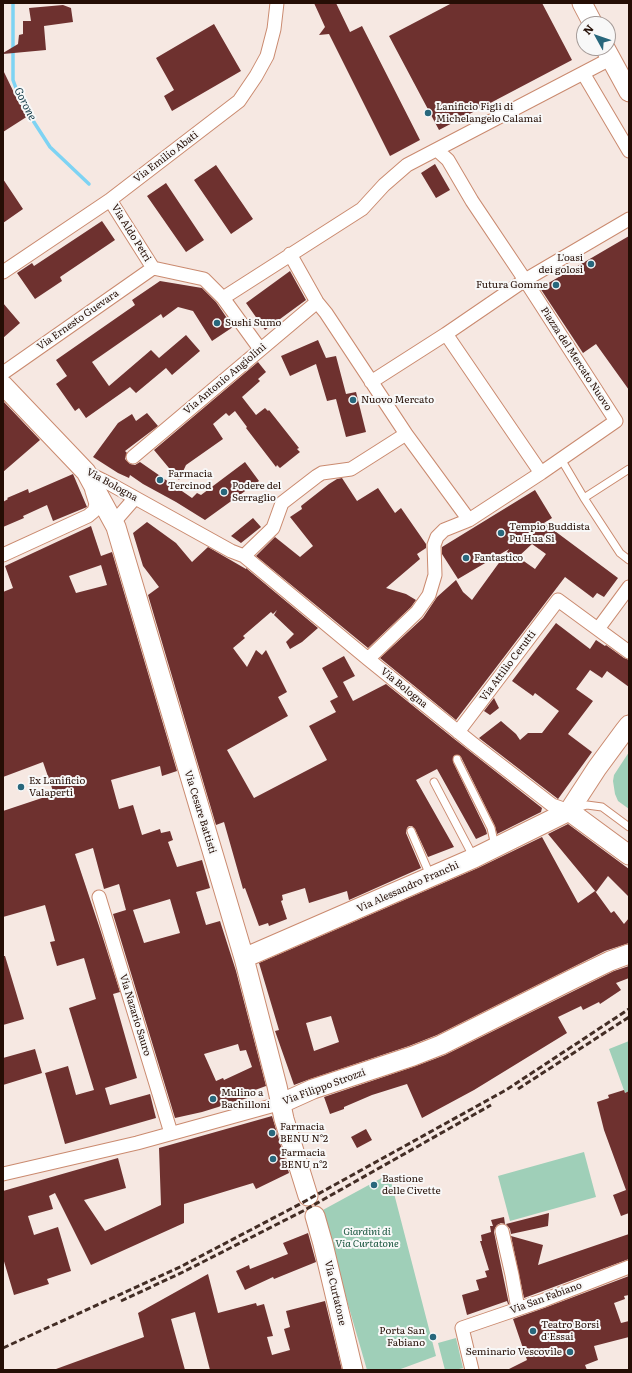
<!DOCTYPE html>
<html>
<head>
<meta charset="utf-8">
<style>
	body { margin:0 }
	#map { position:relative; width:632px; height:1373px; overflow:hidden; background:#f6e8e2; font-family:Literata,serif }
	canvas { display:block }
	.frame { position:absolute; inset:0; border:4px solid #250e05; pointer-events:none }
	.north { position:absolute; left:576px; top:16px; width:40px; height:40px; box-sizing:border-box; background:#f8f8f8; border:1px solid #a49a97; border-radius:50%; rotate:310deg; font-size:11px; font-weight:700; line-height:16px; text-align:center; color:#250e05 }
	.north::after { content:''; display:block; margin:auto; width:14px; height:18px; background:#28677c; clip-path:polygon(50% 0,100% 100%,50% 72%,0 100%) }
</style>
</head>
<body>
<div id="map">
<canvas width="632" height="1373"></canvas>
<div class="frame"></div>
<div class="north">N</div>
</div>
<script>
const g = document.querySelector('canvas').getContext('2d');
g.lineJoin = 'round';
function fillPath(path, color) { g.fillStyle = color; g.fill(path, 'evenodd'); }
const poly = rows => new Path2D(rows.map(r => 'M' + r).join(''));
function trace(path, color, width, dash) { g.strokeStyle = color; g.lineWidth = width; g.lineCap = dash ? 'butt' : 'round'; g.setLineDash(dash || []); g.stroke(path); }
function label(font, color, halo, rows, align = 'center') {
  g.font = font + ' Literata,serif'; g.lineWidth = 4; g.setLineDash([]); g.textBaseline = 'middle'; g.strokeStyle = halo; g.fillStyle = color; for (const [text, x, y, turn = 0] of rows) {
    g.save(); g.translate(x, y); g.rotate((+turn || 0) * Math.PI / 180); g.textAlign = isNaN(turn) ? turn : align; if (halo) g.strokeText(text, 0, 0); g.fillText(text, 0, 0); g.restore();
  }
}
const green = poly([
	[629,752,629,809,618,801,615,794,613,781,614,775],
	[629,1041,629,1091,625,1093,609,1049],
	[584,1152,596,1197,510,1221,498,1176],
	[389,1174,436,1356,398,1370,367,1370,321,1211],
	[456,1338,463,1368,455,1370,445,1370,438,1343]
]);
const stream = poly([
	[13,3,13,80,21,102,50,147,89,184]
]);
const building = poly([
	[314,3,336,3,350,32,362,26,420,140,390,156,329,34,319,35,325,27],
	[452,3,542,3,572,60,439,130,389,36],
	[63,5,71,8,73,22,44,26,46,50,3,54,3,53,18,44,19,35,23,34,23,21,31,21,29,8],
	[214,24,241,71,172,111,164,96,174,90,156,58],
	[3,70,18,101,28,116,3,132],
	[435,164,450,190,436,198,421,173],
	[216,165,253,219,231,234,194,180],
	[3,179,23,209,3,223],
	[166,183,204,240,186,252,147,196],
	[102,221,115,240,60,277,62,281,35,299,17,273,32,263,34,266],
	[629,236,629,390,596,344,583,353,540,288],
	[290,271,306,300,265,330,246,303],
	[160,281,202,288,216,302,233,327,212,341,193,311,178,307,163,318,161,314,92,362,109,386,151,350,159,358,186,335,200,351,172,375,166,368,136,393,130,387,86,418,79,408,75,411,56,384,67,376,56,360,135,305,132,300],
	[3,303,20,323,3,338],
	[318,340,326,358,336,356,346,394,356,392,366,432,346,437,336,399,327,401,316,364,290,376,281,356],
	[258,362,266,372,258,379,260,381,242,397,256,415,265,408,268,411,269,410,299,448,297,449,300,452,280,468,277,465,276,467,246,428,247,427,235,411,229,416,226,413,213,424,223,439,186,465,179,480,154,450],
	[3,401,40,440,3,472],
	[147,413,158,426,125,451,127,453,125,459,130,464,135,465,140,462,192,498,197,493,201,495,245,462,259,481,205,520,176,502,143,484,130,475,129,478,118,473,93,457,118,423,132,414,136,421],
	[73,474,87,507,53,521,47,505,23,516,24,518,3,527,3,502,8,499,7,498,28,489,29,493],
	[342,478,357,501,378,488,395,513,401,508,426,544,426,548,417,554,420,559,386,588,406,594,416,600,411,607,368,648,256,556,275,537,300,557,313,546,290,517,302,509,301,506,329,484,337,479],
	[535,490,552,518,544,523,618,578,604,597,597,593,593,598,565,577,456,720,380,658,423,618,437,597,456,580,463,592,472,600,509,549,458,579,442,554,442,547],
	[532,544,546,554,535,569,518,557],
	[253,518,261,527,241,543,231,536],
	[147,522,176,543,192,562,208,547,246,569,246,568,318,628,302,642,290,649,286,642,294,634,274,615,277,610,273,614,271,612,243,636,245,638,233,648,247,667,256,650,262,655,266,650,287,692,278,697,288,716,227,750,254,798,327,760,309,726,336,712,330,701,338,697,322,668,344,656,355,676,343,682,353,701,386,684,453,738,542,808,541,812,497,834,495,826,461,757,459,755,455,755,453,757,453,762,486,830,487,834,476,839,437,769,416,780,454,847,428,857,415,829,412,826,409,826,407,828,406,833,421,868,349,900,347,891,309,903,305,888,282,895,283,900,281,901,287,919,269,926,268,923,259,926,245,888,243,889,224,822,216,825,148,595,159,587,143,566,133,533],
	[91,526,101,556,112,552,177,771,162,776,160,766,111,780,119,809,133,805,142,835,160,829,161,833,170,831,173,840,168,842,177,867,202,860,210,888,196,892,206,925,220,921,236,971,266,1086,255,1090,257,1095,202,1112,175,1118,113,914,126,910,119,884,104,889,93,848,75,854,101,932,120,992,113,994,137,1078,105,1088,110,1105,150,1094,156,1118,65,1144,45,1073,68,1066,76,1095,94,1090,69,1008,96,999,84,958,57,966,50,942,55,941,45,905,3,917,3,811,54,794,43,762,3,777,3,592,13,588,5,566],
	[101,565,107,585,76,593,69,576],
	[170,899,180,933,144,943,133,910],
	[238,1044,240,1051,246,1050,252,1067,224,1080,223,1078,216,1081,204,1054],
	[556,623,590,649,596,640,605,646,606,645,624,658,629,660,629,687,607,671,602,678,590,670,576,689,593,701,568,734,592,752,558,799,479,738,501,721,516,734,520,740,528,733,542,733,559,711,535,693,533,696,512,681],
	[494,698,499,708,490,715,484,711],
	[568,824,629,869,629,897,608,876,596,892,548,834],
	[542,837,578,903,595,891,611,913,614,911,624,924,629,918,629,943,605,951,437,1035,409,1046,310,1079,294,1085,275,1031,279,1030,259,963,478,868],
	[331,1016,339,1042,314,1051,306,1023],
	[3,956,5,956,24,1019,3,1025],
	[629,966,629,978,616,983,621,990,600,1004,599,1002,583,1010,581,1006,558,1017,567,1033,474,1090,422,1118,407,1084,372,1095,344,1107,344,1109,330,1114,324,1097,416,1066,445,1055,614,971],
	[35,1049,42,1073,3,1085,3,1058],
	[624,1090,625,1093,629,1091,629,1213,621,1216,613,1195,626,1190,604,1130,597,1102,609,1098,608,1095],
	[272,1116,289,1173,256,1189,253,1183,184,1204,184,1223,91,1265,55,1193,49,1196,53,1209,28,1216,34,1235,58,1227,71,1271,47,1279,49,1284,14,1295,3,1258,3,1191,118,1158,126,1188,84,1200,105,1231,161,1205,159,1148],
	[366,1129,372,1140,357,1148,351,1137],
	[549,1213,548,1226,511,1234,510,1229,506,1224],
	[504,1217,505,1224,501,1223,497,1225,495,1228,494,1232,509,1304,508,1304,507,1301,467,1315,462,1295,479,1290,476,1280,487,1277,485,1271,489,1270,480,1241,482,1241,481,1235,491,1232,490,1226,493,1226,491,1220],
	[308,1233,316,1262,274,1279,273,1277,245,1290,236,1271,249,1265,250,1269,288,1254,283,1243],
	[629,1234,629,1259,524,1298,511,1236,543,1245,538,1265],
	[208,1274,218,1313,256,1303,257,1306,264,1304,273,1336,267,1337,272,1355,290,1350,284,1329,290,1327,286,1311,325,1301,342,1370,210,1370,195,1312,171,1319,185,1370,56,1370,56,1369,144,1337,138,1313],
	[629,1276,629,1295,624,1296,625,1299,614,1303,621,1323,629,1321,629,1337,594,1346,598,1360,585,1365,587,1370,507,1370,527,1360,513,1319,547,1307]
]);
const lane = poly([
	[561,459,584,498],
	[629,469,584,498,620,553,629,560],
	[457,759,457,760,491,828,495,846],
	[434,782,474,858],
	[574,809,587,805,602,807,629,827],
	[411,831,430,875]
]);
const street = poly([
	[583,73,629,151],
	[110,200,153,268,204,279,223,298,260,349],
	[290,254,317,302,326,313,406,434,469,520,541,473,616,421,525,280,472,201,448,160,437,150],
	[3,272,110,200,239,101,256,76,267,56,274,29,277,3],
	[223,298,362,209,384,185,407,165,610,59],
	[446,334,541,473],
	[3,373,153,268],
	[371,382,446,334,525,280,629,219],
	[133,457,317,302],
	[86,472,112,485,231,551,244,556,368,659,472,743,552,805,569,811],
	[114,522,135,498],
	[3,555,88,516,94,511,96,504,92,491],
	[244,556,273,528,282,503,317,476,322,473,351,469,406,434],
	[598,629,629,587],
	[368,659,417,612,429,595,435,575,434,545,437,537,444,530,469,520],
	[458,732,558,600,629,652],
	[99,897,171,1133],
	[3,1174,137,1143,282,1103],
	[502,1231,512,1275,518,1309],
	[472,1370,462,1328,544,1300,629,1267]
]);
const secondary = poly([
	[582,3,593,24],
	[605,48,629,92],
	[3,385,86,472,116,527,244,958,277,1086,284,1119,308,1196],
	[569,811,629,855],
	[244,958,474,858,569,811,597,768,625,730,629,725],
	[282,1103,313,1089,413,1056,441,1045,571,980,610,961,629,954],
	[315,1216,323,1244,353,1370]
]);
const rail = poly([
	[518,1089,629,1017],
	[121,1301,183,1272,303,1211,491,1105],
	[3,1348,182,1266,300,1204,506,1090,629,1009]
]);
const markers = [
	[428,113,4,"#28677c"],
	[591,264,4,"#28677c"],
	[556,285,4,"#28677c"],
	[217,323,4,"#28677c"],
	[353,400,4,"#28677c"],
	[160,480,4,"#28677c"],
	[224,492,4,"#28677c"],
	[501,533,4,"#28677c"],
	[466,558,4,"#28677c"],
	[21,787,4,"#28677c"],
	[213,1099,4,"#28677c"],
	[272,1133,4,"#28677c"],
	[273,1159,4,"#28677c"],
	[374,1185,4,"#28677c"],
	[533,1331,4,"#28677c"],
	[433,1337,4,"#28677c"],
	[570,1352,4,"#28677c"]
];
const poiNames = [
	["Lanificio Figli di",436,107],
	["Michelangelo Calamai",436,119],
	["L'oasi",583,258,"right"],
	["dei golosi",583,270,"right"],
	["Futura Gomme",548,285,"right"],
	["Sushi Sumo",225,323],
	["Nuovo Mercato",361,400],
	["Farmacia",168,474],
	["Tercinod",168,486],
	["Podere del",232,486],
	["Serraglio",232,498],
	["Tempio Buddista",509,527],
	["Pu Hua Si",509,539],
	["Fantastico",474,558],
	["Ex Lanificio",29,781],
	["Valaperti",29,793],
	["Mulino a",221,1093],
	["Bachilloni",221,1105],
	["Farmacia",280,1127],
	["BENU N°2",280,1139],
	["Farmacia",281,1153],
	["BENU n°2",281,1165],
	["Bastione",382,1179],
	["delle Civette",382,1191],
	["Teatro Borsi",541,1325],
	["d'Essai",541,1337],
	["Porta San",425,1331,"right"],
	["Fabiano",425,1343,"right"],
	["Seminario Vescovile",562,1352,"right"]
];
const streetNames = [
	["Via Emilio Abati",166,157,-37],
	["Via Aldo Petri",131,233,58],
	["Via Ernesto Guevara",78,320,-35],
	["Piazza del Mercato Nuovo",576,359,57],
	["Via Antonio Angiolini",225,379,-40],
	["Via Bologna",112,485,29],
	["Via Attilio Cerutti",508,666,-53],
	["Via Bologna",404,688,39],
	["Via Cesare Battisti",200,812,73],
	["Via Alessandro Franchi",408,887,-24],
	["Via Nazario Sauro",135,1015,73],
	["Via Filippo Strozzi",324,1087,-20],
	["Via Curtatone",335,1293,77],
	["Via San Fabiano",546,1298,-20]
];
const parkNames = [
	["Giardini di",367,1232],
	["Via Curtatone",367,1244]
];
const waterNames = [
	["Gorone",25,104,63]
];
fillPath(green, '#9fcfb8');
trace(stream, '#7ed3f3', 3.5);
fillPath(building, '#6e312f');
trace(lane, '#ca8a6f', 9);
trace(street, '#ca8a6f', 15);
trace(secondary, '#ca8a6f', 21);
trace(lane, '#fff', 7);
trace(street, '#fff', 13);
trace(secondary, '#fff', 19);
trace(rail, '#432d25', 3, [6, 3]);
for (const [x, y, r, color] of markers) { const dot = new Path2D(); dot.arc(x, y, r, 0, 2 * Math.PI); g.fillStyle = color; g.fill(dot); trace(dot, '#f8f8f8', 1.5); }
label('10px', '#250e05', '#f8f8f8', poiNames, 'left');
label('10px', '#250e05', '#f8f8f8', streetNames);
label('italic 10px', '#18553e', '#f8f8f8', parkNames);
label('italic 11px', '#103845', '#f8f8f8', waterNames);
</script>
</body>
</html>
